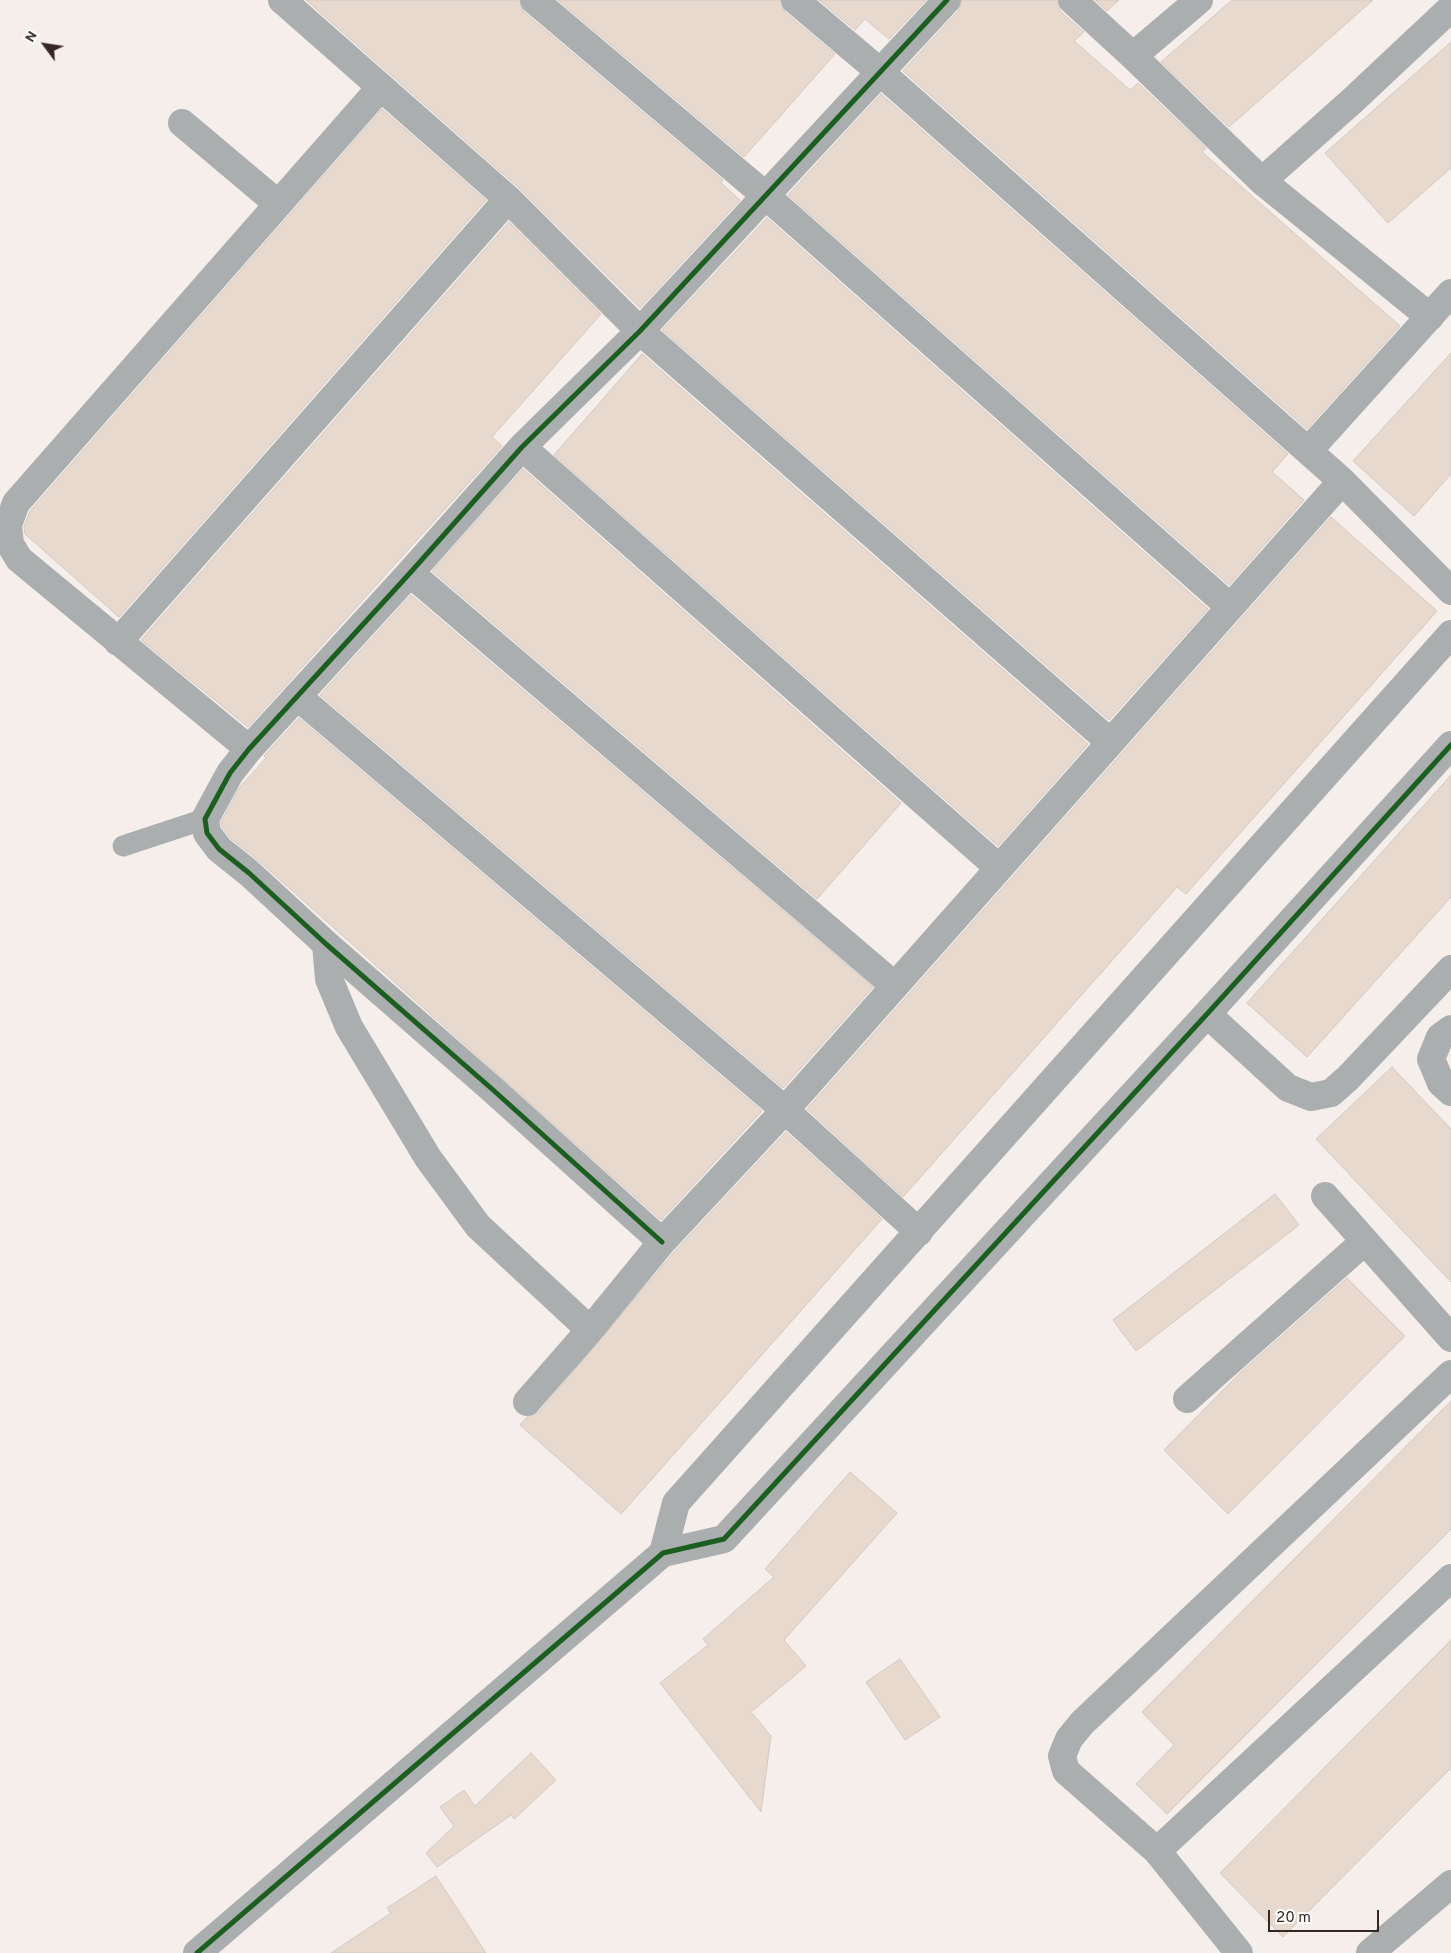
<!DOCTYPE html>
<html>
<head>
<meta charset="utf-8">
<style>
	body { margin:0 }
	#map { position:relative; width:1451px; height:1953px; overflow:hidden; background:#f6eeeb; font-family:Overpass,sans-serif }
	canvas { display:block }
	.north { position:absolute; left:20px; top:20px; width:50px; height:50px; -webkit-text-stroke:4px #fff; paint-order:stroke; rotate:301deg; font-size:14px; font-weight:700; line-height:20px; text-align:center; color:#352722 }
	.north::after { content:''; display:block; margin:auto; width:18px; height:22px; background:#352722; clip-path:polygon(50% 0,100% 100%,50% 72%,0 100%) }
	.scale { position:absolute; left:1268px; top:1910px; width:111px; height:22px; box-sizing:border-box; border:2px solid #352722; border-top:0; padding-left:6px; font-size:15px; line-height:18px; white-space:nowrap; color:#352722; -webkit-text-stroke:4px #fff; paint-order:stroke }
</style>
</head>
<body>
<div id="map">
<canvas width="1451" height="1953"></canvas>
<div class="north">N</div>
<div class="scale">20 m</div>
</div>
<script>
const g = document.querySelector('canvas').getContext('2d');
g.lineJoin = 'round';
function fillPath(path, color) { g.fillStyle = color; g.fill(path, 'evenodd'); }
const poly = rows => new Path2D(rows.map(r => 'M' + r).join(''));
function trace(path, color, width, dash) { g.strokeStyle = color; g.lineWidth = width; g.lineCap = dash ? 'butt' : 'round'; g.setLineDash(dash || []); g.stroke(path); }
const building = poly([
	[306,0,519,0,524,12,723,180,721,183,740,200,640,308,518,187,306,0],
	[558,0,780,0,785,12,835,54,744,157,558,0],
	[819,0,926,0,889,39,865,19,855,30,819,0],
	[962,0,1057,0,1061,12,1084,32,1074,41,1130,90,1138,83,1206,148,1202,152,1400,326,1307,429,903,71,958,11,962,0],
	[1095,0,1119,0,1107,11,1095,0],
	[1232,0,1373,0,1229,127,1161,62,1232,0],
	[1451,42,1451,168,1388,223,1325,153,1451,42],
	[881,94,1288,454,1272,472,1304,500,1229,585,788,195,881,94],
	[382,109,486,200,119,617,25,534,24,527,30,511,382,109],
	[767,218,1208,609,1109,720,662,330,767,218],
	[509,222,601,314,492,437,502,446,248,727,141,640,509,222],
	[1451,353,1451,474,1414,516,1353,461,1451,353],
	[642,354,1088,744,998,846,554,455,642,354],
	[523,469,901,803,817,899,432,571,523,469],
	[1331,517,1437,611,1186,894,1177,887,903,1197,807,1109,1331,517],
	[411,595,873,987,783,1088,320,695,411,595],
	[299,718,762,1111,661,1220,260,862,230,838,222,827,221,822,239,788,266,758,264,756,299,718],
	[1451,775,1451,897,1307,1057,1247,1003,1451,775],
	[1392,1067,1451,1129,1451,1282,1316,1139,1392,1067],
	[786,1132,882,1219,621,1514,520,1425,527,1417,539,1412,674,1252,786,1132],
	[1275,1194,1299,1225,1136,1351,1113,1320,1275,1194],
	[1347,1278,1405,1336,1228,1514,1164,1450,1241,1372,1347,1278],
	[1451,1401,1451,1529,1167,1814,1136,1784,1174,1745,1142,1712,1451,1401],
	[850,1472,897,1513,784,1640,806,1666,751,1712,771,1736,761,1812,660,1683,708,1645,703,1639,774,1577,765,1569,850,1472],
	[1451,1640,1451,1768,1283,1937,1220,1873,1451,1640],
	[900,1659,940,1717,905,1740,866,1682,900,1659],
	[531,1753,556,1780,514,1819,511,1815,437,1867,426,1853,454,1826,440,1807,464,1790,475,1806,531,1753],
	[436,1876,486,1953,331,1953,391,1913,387,1908,436,1876]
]);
const lane = poly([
	[123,846,205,819]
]);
const street = poly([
	[282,0,508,199,640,331,1110,742],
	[534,0,766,196,1230,607],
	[795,0,879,71,1342,481,1451,591],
	[1072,0,1133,56,1262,181,1430,317],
	[1133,56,1199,0],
	[182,123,277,203],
	[1262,181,1352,101,1451,8],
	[522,447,999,868],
	[1309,450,1451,293],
	[410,573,895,986],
	[118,642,508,199],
	[297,696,785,1110,919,1232],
	[249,749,19,559,10,544,8,525,16,503,381,87],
	[326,944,329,979,349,1027,428,1158,478,1226,590,1330],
	[1207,1014,1288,1088,1311,1097,1331,1093,1348,1078,1451,969],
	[1451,1029,1440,1037,1431,1059,1441,1083,1451,1092],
	[1325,1196,1451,1338],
	[662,1242,492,1089,326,944,249,873,219,849,207,833,205,819,230,773,249,749,410,573,522,447,640,331,947,0],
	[1187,1399,1365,1241],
	[527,1402,590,1330,662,1242,785,1110,1342,481],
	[663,1553,676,1503,1451,634],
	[1157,1851,1451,1578],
	[197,1953,663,1553,724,1539,1207,1014,1451,745],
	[1239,1953,1157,1851,1066,1771,1062,1756,1069,1739,1082,1723,1451,1374],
	[1370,1953,1451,1884]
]);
const cycleway = poly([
	[662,1242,492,1089,326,944,249,873,219,849,207,833,205,819,230,773,249,749,410,573,522,447,640,331,947,0],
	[197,1953,663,1553,724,1539,1207,1014,1451,745]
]);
fillPath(building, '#e7d9cd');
trace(building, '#d1c9c3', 1);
trace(lane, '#aaaeaf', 21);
trace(street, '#aaaeaf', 28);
trace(cycleway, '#1b5e20', 5);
</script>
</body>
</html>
